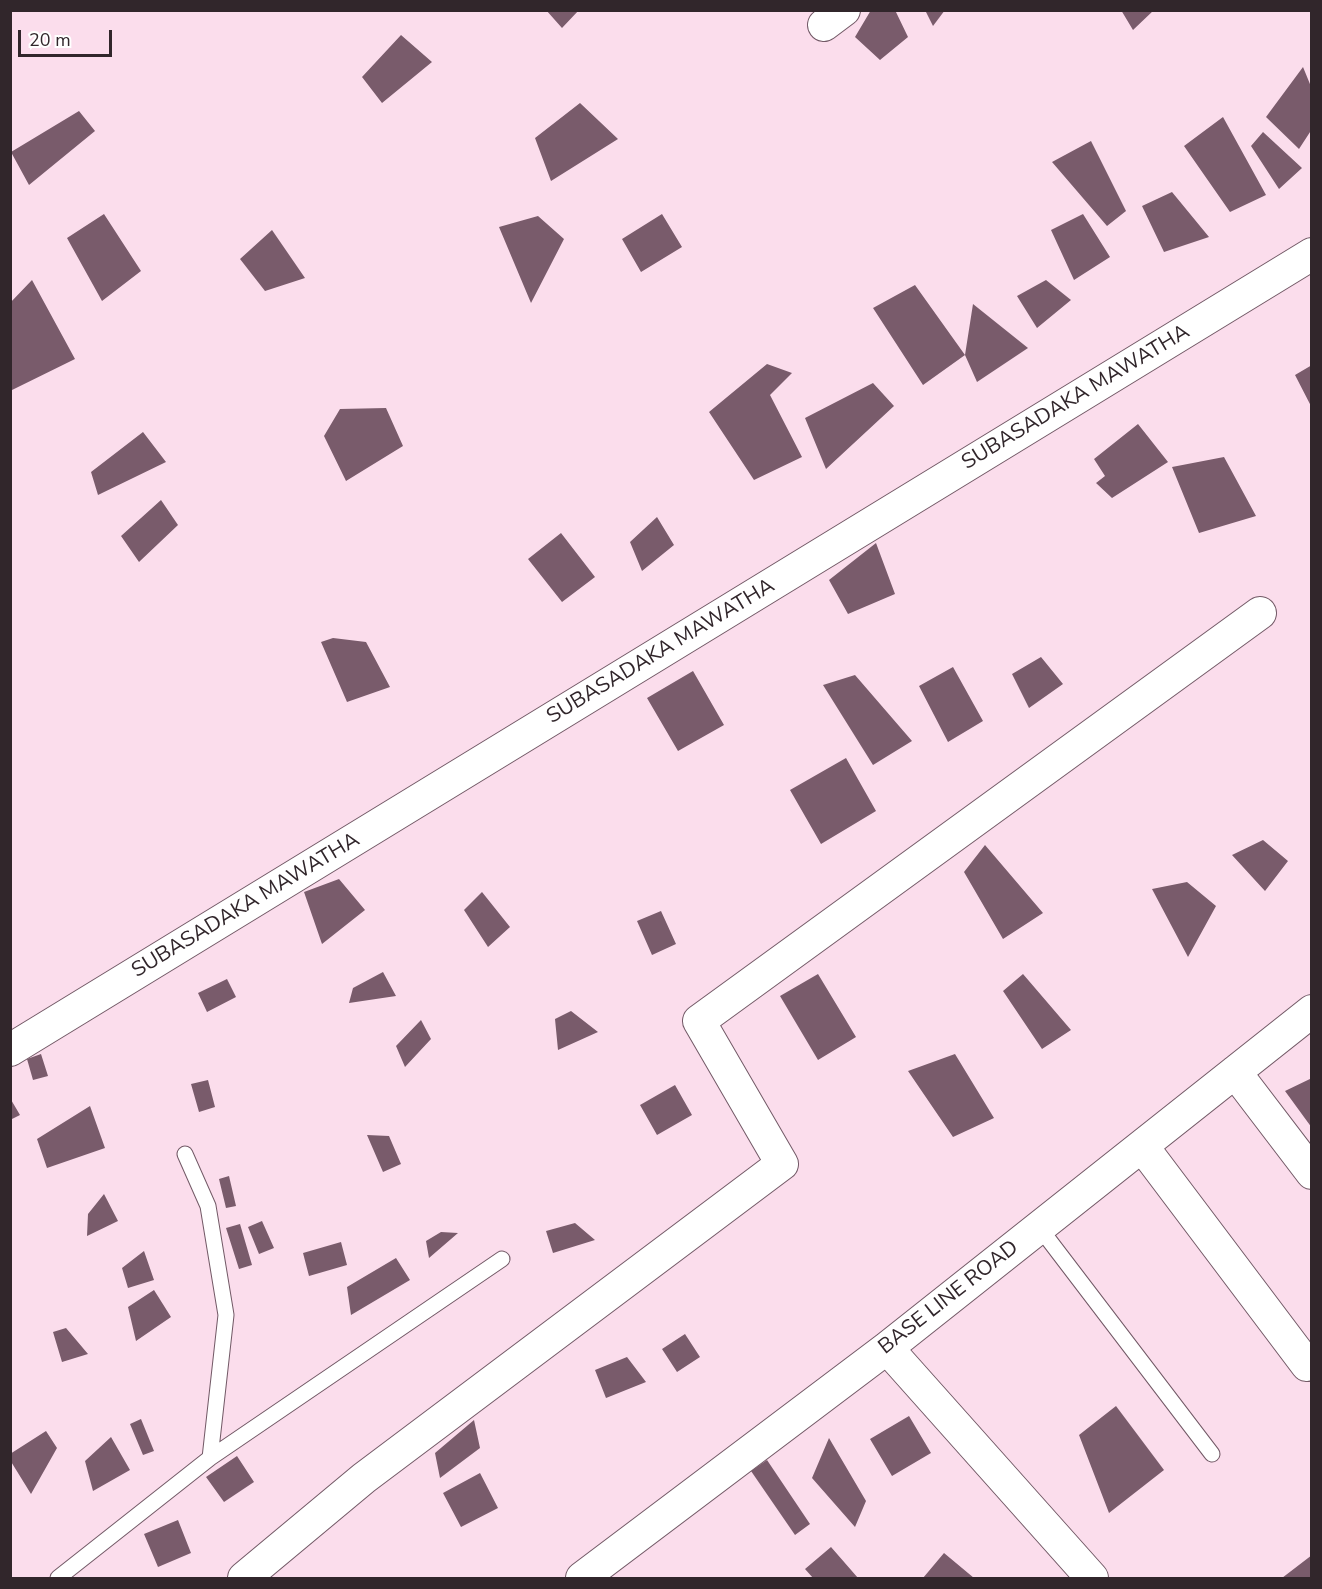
<!DOCTYPE html>
<html>
<head>
<meta charset="utf-8">
<style>
	body { margin:0 }
	#map { position:relative; width:1322px; height:1589px; overflow:hidden; background:#fbddec; font-family:"Nunito Sans",sans-serif }
	canvas { display:block }
	.frame { position:absolute; inset:0; border:12px solid #31262b; pointer-events:none }
	.scale { position:absolute; left:18px; top:30px; width:94px; height:27px; box-sizing:border-box; border:3px solid #31262b; border-top:0; padding-left:8px; font-size:18px; line-height:21px; white-space:nowrap; color:#31262b; -webkit-text-stroke:4px #fff; paint-order:stroke }
</style>
</head>
<body>
<div id="map">
<canvas width="1322" height="1589"></canvas>
<div class="frame"></div>
<div class="scale">20 m</div>
</div>
<script>
const g = document.querySelector('canvas').getContext('2d');
g.lineJoin = 'round';
function fillPath(path, color) { g.fillStyle = color; g.fill(path, 'evenodd'); }
const poly = rows => new Path2D(rows.map(r => 'M' + r).join(''));
function trace(path, color, width, dash) { g.strokeStyle = color; g.lineWidth = width; g.lineCap = dash ? 'butt' : 'round'; g.setLineDash(dash || []); g.stroke(path); }
function label(font, color, halo, rows, align = 'center') {
  g.font = font + ' "Nunito Sans",sans-serif'; g.lineWidth = 6; g.setLineDash([]); g.textBaseline = 'middle'; g.strokeStyle = halo; g.fillStyle = color; for (const [text, x, y, turn = 0] of rows) {
    g.save(); g.translate(x, y); g.rotate((+turn || 0) * Math.PI / 180); g.textAlign = isNaN(turn) ? turn : align; if (halo) g.strokeText(text, 0, 0); g.fillText(text, 0, 0); g.restore();
  }
}
const building = poly([
	[546,10,579,10,562,28],
	[871,10,895,10,908,37,880,60,855,37],
	[925,10,945,10,933,26],
	[1121,10,1154,10,1133,30],
	[401,35,432,62,382,103,362,77],
	[1303,67,1312,89,1312,129,1299,149,1266,117],
	[580,103,618,139,551,181,535,138],
	[79,111,95,131,29,185,11,152],
	[1223,117,1266,195,1230,212,1184,146],
	[1263,132,1302,168,1279,189,1251,146],
	[1091,141,1126,211,1107,226,1052,162],
	[1172,192,1209,237,1164,252,1142,206],
	[104,214,141,271,102,301,67,238],
	[662,214,682,247,641,272,622,239],
	[1083,214,1110,257,1074,280,1051,230],
	[538,216,564,239,531,303,499,227],
	[272,230,305,278,265,291,240,259],
	[32,280,75,359,10,391,10,303],
	[1046,280,1071,300,1037,328,1017,296],
	[915,285,965,355,923,385,873,308],
	[973,304,1028,348,977,382,965,355],
	[767,364,792,373,770,395,802,457,754,480,709,412],
	[1312,365,1312,408,1295,375],
	[873,383,894,406,826,469,805,418],
	[386,408,403,446,346,481,324,436,340,409],
	[1138,424,1168,462,1112,498,1096,483,1105,476,1094,459],
	[143,432,166,462,98,495,91,472],
	[1224,457,1256,516,1199,533,1172,467],
	[161,500,178,525,139,562,121,536],
	[657,517,674,545,642,571,630,542],
	[561,533,595,577,562,602,528,559],
	[876,543,895,594,848,614,829,580],
	[333,638,366,642,390,687,347,702,321,642],
	[1041,657,1063,684,1029,708,1012,674],
	[953,667,983,721,948,742,919,686],
	[693,671,724,725,678,751,647,698],
	[855,675,912,741,873,765,823,685],
	[846,758,876,811,821,844,790,790],
	[1263,840,1288,861,1265,891,1232,855],
	[985,845,1043,913,1003,939,964,872],
	[339,879,365,910,322,944,304,892],
	[1187,882,1216,906,1188,957,1152,889],
	[482,892,510,927,488,947,464,910],
	[661,911,676,944,652,955,637,921],
	[383,972,396,996,349,1003,353,988],
	[818,974,856,1037,818,1060,780,996],
	[1023,974,1071,1030,1042,1049,1003,991],
	[227,979,236,997,207,1012,198,993],
	[571,1011,598,1032,558,1050,555,1019],
	[421,1020,431,1039,405,1067,396,1046],
	[41,1054,48,1076,33,1080,27,1059],
	[955,1054,994,1118,953,1137,908,1071],
	[1312,1078,1312,1128,1285,1091],
	[208,1080,215,1107,199,1112,191,1084],
	[675,1085,692,1115,657,1135,640,1105],
	[10,1098,20,1115,10,1120],
	[90,1106,105,1148,47,1168,37,1139],
	[367,1135,389,1136,401,1164,383,1172],
	[229,1176,236,1206,226,1208,219,1179],
	[104,1194,118,1221,87,1236,88,1214],
	[262,1221,274,1248,259,1254,248,1227],
	[575,1223,595,1240,553,1253,546,1231],
	[240,1224,252,1265,239,1269,226,1228],
	[441,1232,458,1233,429,1258,426,1241],
	[341,1242,347,1265,309,1276,303,1253],
	[144,1251,154,1280,128,1288,122,1268],
	[396,1258,410,1280,351,1315,347,1287],
	[154,1290,171,1317,136,1341,128,1307],
	[66,1328,88,1354,62,1362,53,1332],
	[685,1334,700,1357,677,1372,662,1349],
	[627,1357,646,1382,606,1398,595,1370],
	[1116,1406,1164,1470,1109,1513,1079,1435],
	[909,1416,931,1453,892,1476,870,1439],
	[141,1419,154,1451,143,1455,130,1424],
	[474,1420,480,1448,440,1478,435,1453],
	[46,1431,57,1448,31,1494,10,1460,10,1454],
	[111,1437,130,1470,93,1491,85,1461],
	[829,1438,866,1501,855,1527,812,1478],
	[237,1456,254,1482,224,1502,206,1477],
	[767,1460,810,1524,795,1535,751,1471],
	[480,1473,498,1508,461,1527,443,1493],
	[178,1520,191,1553,158,1567,144,1534],
	[831,1547,858,1578,813,1578,805,1569],
	[944,1553,974,1578,923,1578],
	[1312,1555,1312,1578,1282,1578]
]);
const service = poly([
	[185,1154,208,1206,226,1315,210,1458],
	[1039,1227,1212,1454],
	[58,1578,210,1458,502,1259]
]);
const minor = poly([
	[824,25,844,10],
	[10,1050,1312,254],
	[1235,1072,1312,1173],
	[1142,1146,1307,1365],
	[887,1348,1092,1578],
	[244,1578,364,1478,782,1164,699,1021,1260,613],
	[582,1578,887,1348,1312,1011]
]);
const streetNames = [
	["SUBASADAKA MAWATHA",1076,398,-31],
	["SUBASADAKA MAWATHA",661,652,-31],
	["SUBASADAKA MAWATHA",246,906,-31],
	["BASE LINE ROAD",949,1298,-38]
];
fillPath(building, '#795b6b');
trace(service, '#725966', 17);
trace(minor, '#725966', 34);
trace(service, '#fff', 15);
trace(minor, '#fff', 32);
label('21px', '#31262b', '#fff', streetNames);
</script>
</body>
</html>
